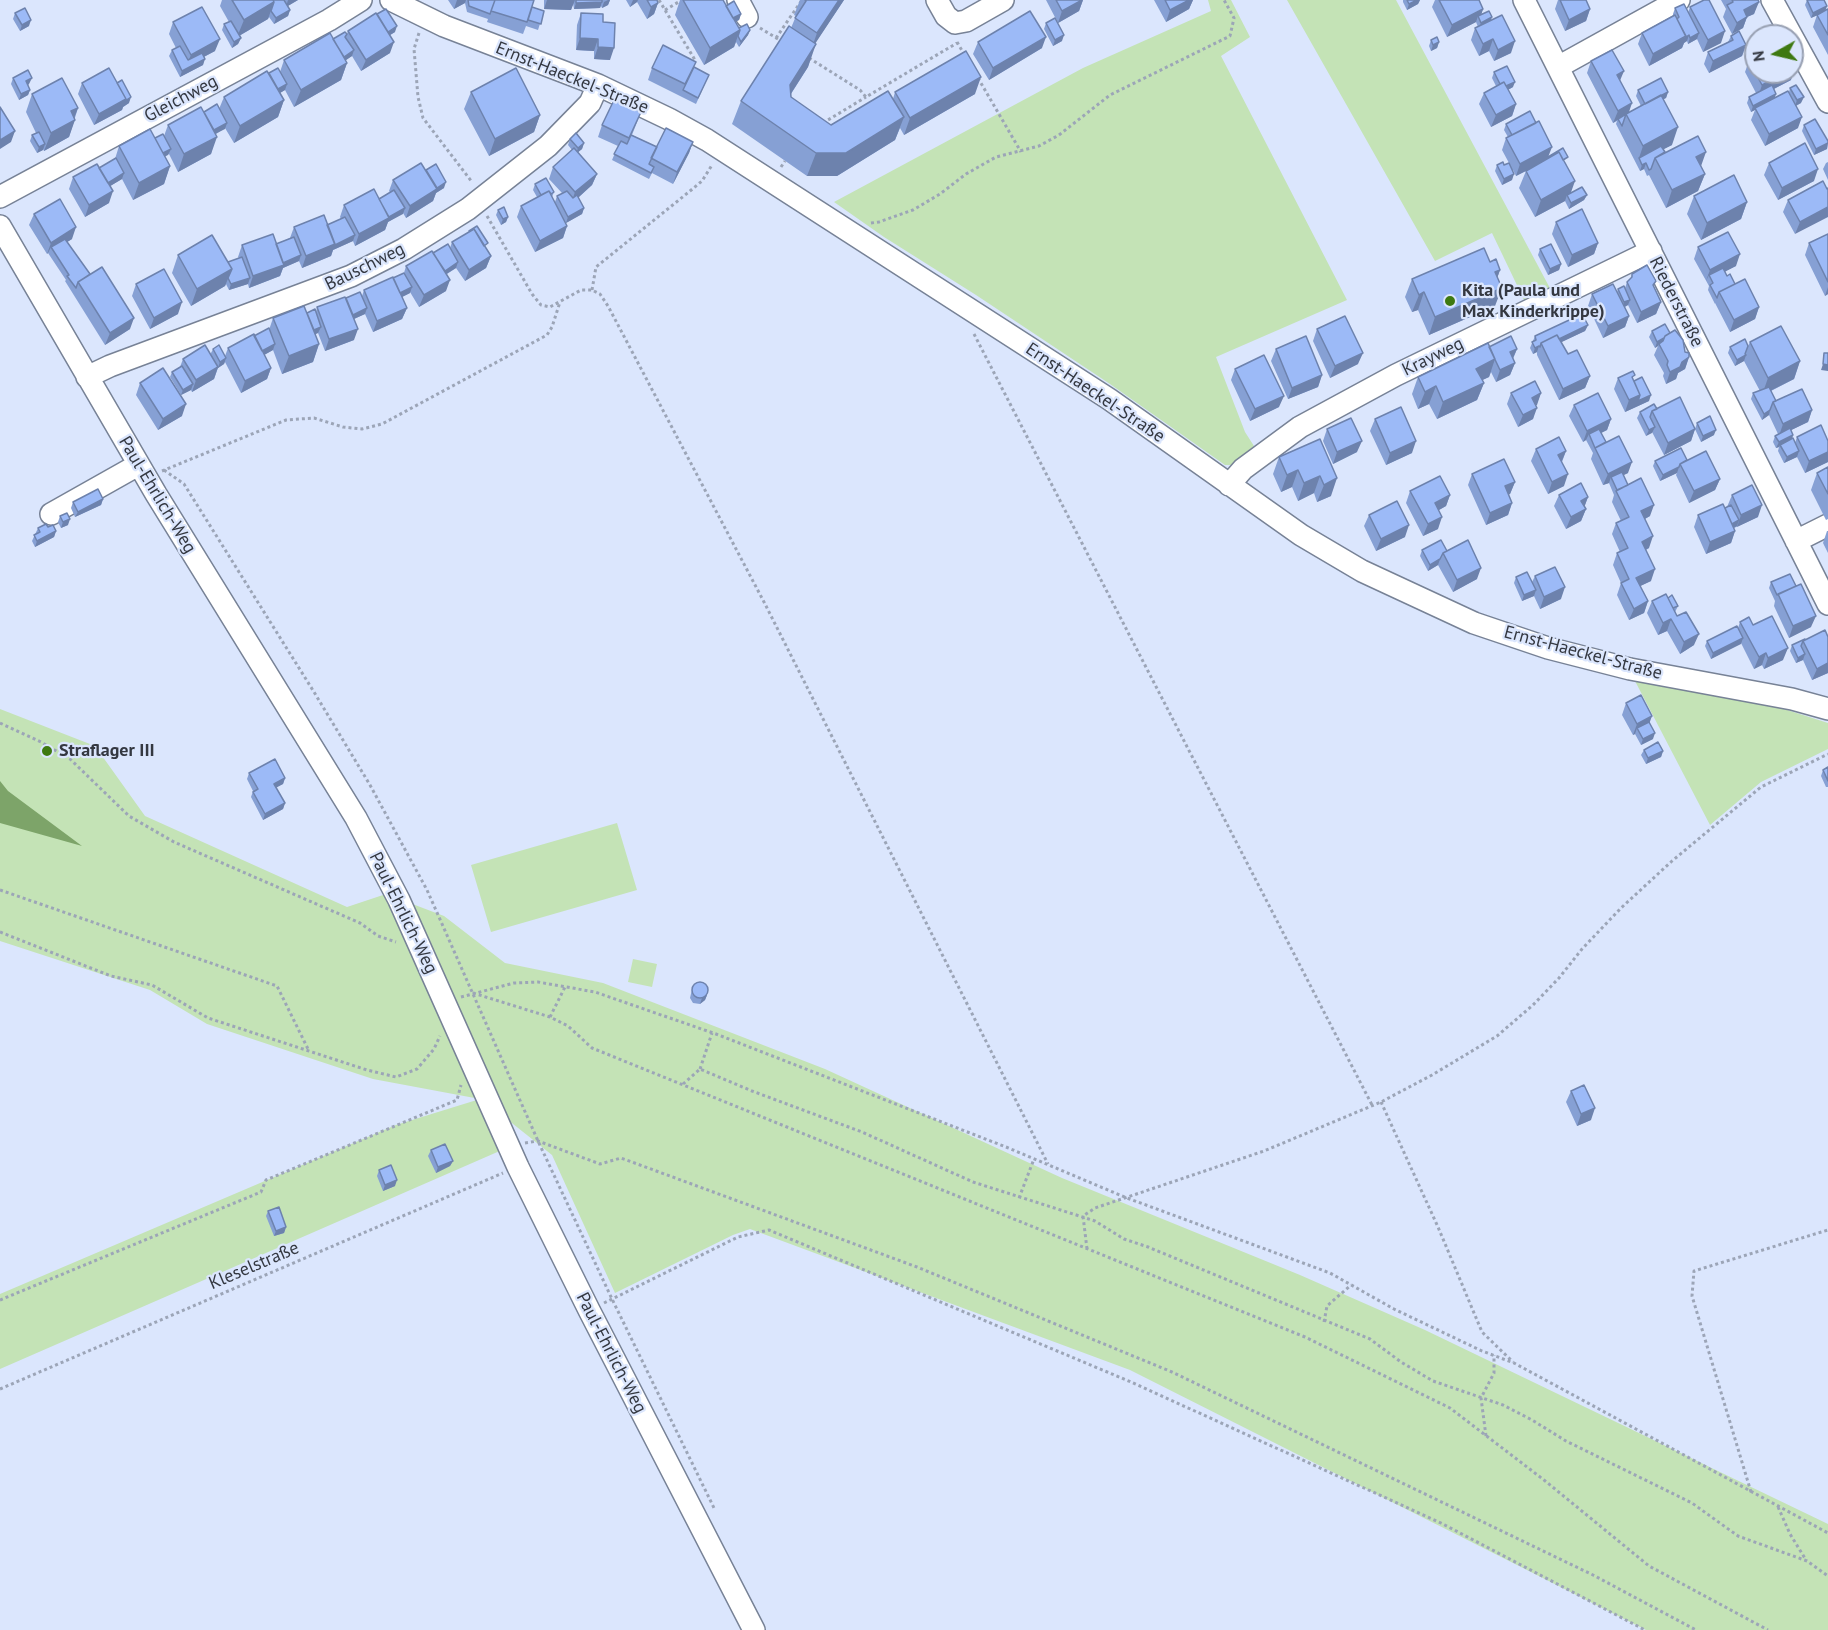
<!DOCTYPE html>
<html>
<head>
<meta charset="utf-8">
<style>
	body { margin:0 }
	#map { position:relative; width:1828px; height:1630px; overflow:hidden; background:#dbe6fd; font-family:"PT Sans",sans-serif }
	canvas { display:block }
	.north { position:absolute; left:1744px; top:24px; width:60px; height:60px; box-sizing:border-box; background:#dbe6fd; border:2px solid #98a0b2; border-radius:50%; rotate:262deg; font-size:16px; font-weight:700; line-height:24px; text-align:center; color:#343841 }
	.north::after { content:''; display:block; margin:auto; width:21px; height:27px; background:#3e7911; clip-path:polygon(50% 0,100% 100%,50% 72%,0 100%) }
</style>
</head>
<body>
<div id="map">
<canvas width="1828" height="1630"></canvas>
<div class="north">N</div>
</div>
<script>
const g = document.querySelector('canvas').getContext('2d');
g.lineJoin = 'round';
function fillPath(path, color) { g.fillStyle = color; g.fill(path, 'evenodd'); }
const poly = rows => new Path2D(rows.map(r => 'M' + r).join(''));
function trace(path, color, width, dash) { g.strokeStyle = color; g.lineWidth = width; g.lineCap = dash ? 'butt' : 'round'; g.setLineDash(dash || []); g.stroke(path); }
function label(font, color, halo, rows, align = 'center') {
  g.font = font + ' "PT Sans",sans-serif'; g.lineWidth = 4.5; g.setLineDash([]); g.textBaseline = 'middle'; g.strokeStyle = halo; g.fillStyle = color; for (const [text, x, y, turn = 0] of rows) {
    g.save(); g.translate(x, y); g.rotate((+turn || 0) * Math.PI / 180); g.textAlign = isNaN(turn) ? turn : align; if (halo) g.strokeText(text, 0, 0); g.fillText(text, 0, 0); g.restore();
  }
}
const green = poly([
	[1208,0,1231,0,1250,37,1221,56,1347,300,1216,357,1245,432,1254,446,1233,465,1225,465,1110,384,976,295,884,237,834,202,1083,68,1211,11],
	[1287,0,1396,0,1552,292,1526,304,1492,233,1435,261],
	[1635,681,1781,708,1828,723,1828,749,1761,782,1710,825],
	[0,709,95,746,145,816,347,907,386,894,444,916,505,963,603,983,825,1069,1062,1178,1300,1275,1425,1330,1828,1524,1828,1630,1646,1630,1130,1370,750,1229,733,1235,615,1293,552,1155,483,1100,502,1150,0,1369,0,1294,396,1125,480,1099,373,1079,207,1024,150,990,0,941],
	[617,823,637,890,491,932,471,865],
	[633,959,657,964,652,987,628,982]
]);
const water = poly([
	[0,781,8,791,82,846,0,823]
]);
const path = poly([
	[659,0,695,60],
	[665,10,682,0],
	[760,28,783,42],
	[419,33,414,49,418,97,423,118,472,182],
	[776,38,802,0],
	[957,42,964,54],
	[809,58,860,90,866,97,957,43],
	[978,78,1021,152],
	[823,123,866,97],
	[781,167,785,161],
	[487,216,532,294,541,305,550,307,581,290,592,290,600,294,608,306,764,602,1048,1164],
	[871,223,879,222,913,210,940,194,966,174,996,157,1039,146,1059,135,1110,95,1230,36,1234,18,1224,0],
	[592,290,596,267,690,191,702,181,712,165],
	[974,334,1372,1105],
	[164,470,184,484,314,692,370,785,427,890,538,1141,612,1299,715,1510],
	[162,471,286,420,314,418,343,427,362,429,382,424,547,335,552,327,560,302],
	[0,723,41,742,70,759,129,816,174,842,360,923,378,936,396,942],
	[0,890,277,986,309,1051],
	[0,932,111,976,152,985,208,1018,367,1070,396,1077,417,1069,434,1049,440,1036],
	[473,993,550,1017,568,1026,592,1048,1305,1337,1450,1408,1544,1480,1649,1566,1768,1630],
	[461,997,514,983,538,982,595,992,716,1034,1006,1147,1127,1198,1330,1273,1394,1309,1482,1351,1514,1363,1828,1533],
	[550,1017,565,987],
	[700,1069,712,1033],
	[683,1084,700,1069,752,1091,862,1132,973,1182,1095,1221,1124,1239,1148,1247,1370,1339,1401,1362,1433,1381,1503,1405,1532,1420,1566,1441,1692,1503,1738,1536,1807,1561,1828,1576],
	[1381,1102,1438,1227,1482,1332,1513,1362],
	[525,1143,538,1141,600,1164,621,1158,917,1267,1172,1372,1593,1575,1696,1630],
	[1019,1198,1034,1159],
	[1087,1249,1083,1216,1095,1208,1264,1151,1381,1102,1432,1075,1497,1036,1533,1005,1559,978,1582,949,1621,908,1672,861,1761,787,1828,754],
	[0,1300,261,1192,266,1180,457,1100,461,1085],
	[604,1303,738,1237,769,1230,1131,1382,1441,1523,1645,1630],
	[1324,1322,1327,1306,1351,1285],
	[0,1389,503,1173],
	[1486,1436,1481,1398,1494,1373,1494,1355],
	[1751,1492,1692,1296,1694,1271,1828,1230],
	[1778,1507,1790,1534,1806,1560]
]);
const minor = poly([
	[391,0,444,26,598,85,669,119,707,140,1109,399,1301,535,1362,571,1474,623,1548,648,1630,669,1792,699,1828,709],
	[738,0,747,17],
	[937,0,946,16,955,23,966,21,1003,0],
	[1524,0,1828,604],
	[1772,0,1828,102],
	[1558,67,1679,0],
	[0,197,329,20,361,0],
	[0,226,156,494,356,818,399,900,518,1167,589,1310,754,1630],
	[87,377,110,366,351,276,404,249,468,209,548,146,590,103,598,85],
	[1229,485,1243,469,1300,427,1396,375,1651,251],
	[51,514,138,465],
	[1796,541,1828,525]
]);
const wall = poly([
	[222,0,298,0,288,6,290,10,288,16,274,24,269,17,268,19,239,36,241,38,238,44,232,48,222,30,224,24,229,22,220,6],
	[448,0,534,0,532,7,544,11,538,30,526,26,523,34,487,22,488,19,467,12,465,3,454,9],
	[544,0,610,0,608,5,602,8,601,6,600,8,574,9,573,3,571,10,544,9],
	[626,0,657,0,658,3,654,14,647,19,637,2,630,7],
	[680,0,723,0,726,6,741,14,739,20,735,21,739,28,750,30,748,35,739,47,736,42,734,47,704,65,675,15],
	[800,0,844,0,815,43,808,67,791,94,791,97,831,125,893,99,895,92,975,94,904,135,900,128,895,140,837,176,807,176,732,124,741,101,791,28,796,16,794,15],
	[1046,0,1083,0,1079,11,1058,23],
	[1154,0,1193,0,1189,9,1166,22],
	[1403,0,1420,0,1418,4,1407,10,1403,2],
	[1435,0,1479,0,1483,9,1481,14,1491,21,1511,53,1494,61,1489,51,1479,56,1471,40,1475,28,1478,27,1476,22,1447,37,1432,7],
	[1558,0,1586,0,1590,9,1586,21,1565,31,1555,9],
	[1721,0,1758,0,1754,14,1747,17,1743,28,1732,34,1723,17,1726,9],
	[1807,0,1825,11,1828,9,1828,55,1813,27,1817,15,1811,18,1805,5],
	[1690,7,1721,43,1703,52,1697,39,1688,44,1687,41,1684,43,1682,48,1649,66,1638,44,1642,33,1673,16,1673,14,1675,8,1688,13],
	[15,13,29,26,20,31,13,19],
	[581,13,603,22,610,60,594,59,594,51,576,50,577,25],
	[173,22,215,51,204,57,203,65,180,77,169,56,172,50,176,48,169,34],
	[1046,23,1062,41,1053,46,1044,29],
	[348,31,395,32,390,35,390,53,361,71,352,56,345,60,347,63,341,80,294,107,285,90,280,93,284,100,278,117,234,143,225,128,216,134,211,154,178,172,169,154,165,156,170,166,164,184,133,200,122,179,110,186,109,203,85,217,69,189,73,177,99,168,115,159,119,146,164,136,168,125,204,112,219,109,224,97,269,73,280,72,284,60,347,34],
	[1731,36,1746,45,1742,56,1709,73,1704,64,1708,52,1728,42],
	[1431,40,1439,42,1437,48,1431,51,1429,46],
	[978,42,1042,48,989,80,973,54],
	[1591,61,1620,80,1629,113,1641,106,1636,96,1638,90,1668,92,1666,98,1663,99,1672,145,1663,149,1665,152,1701,166,1705,174,1698,191,1666,208,1649,175,1647,176,1644,169,1640,171,1616,124,1617,121,1613,123,1587,73],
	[1749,61,1791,80,1774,89,1775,98,1789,92,1790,88,1801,103,1796,106,1798,128,1765,146,1751,120,1755,110,1751,112,1747,103,1749,97,1756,93,1745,72],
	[696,62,694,67,709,75,696,104,648,80,652,68],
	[1494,72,1513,87,1508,90,1516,104,1512,116,1491,127,1479,104,1484,93,1496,86,1492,78],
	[13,78,29,84,28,85,30,90,28,95,19,100,11,84],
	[82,83,129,103,123,107,122,110,94,125,78,94],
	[471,92,540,115,534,132,489,156,464,109],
	[32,94,78,108,69,137,44,151,43,149,43,150,37,153,30,141,32,135,36,133,26,112],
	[641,112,632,135,657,147,693,142,689,153,673,184,652,173,649,179,612,160,618,146,598,137,602,125],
	[1506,124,1549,156,1566,163,1571,193,1587,195,1584,200,1569,209,1565,201,1535,217,1519,188,1526,171,1516,176,1513,170,1512,180,1502,185,1495,171,1497,165,1504,165,1509,163,1502,150,1506,138,1508,137,1504,130],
	[1804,125,1828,141,1827,149,1814,155,1802,131],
	[570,139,584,143,582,149,578,152,597,174,592,185,578,198,584,208,582,214,566,223,567,226,563,238,535,252,517,217,521,206,537,197,533,190,535,184,554,192,552,197,555,202,557,196,562,193,549,179,553,167,572,150,568,145],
	[1828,162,1828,180,1823,169,1826,163],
	[1769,163,1814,181,1778,200,1764,175],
	[426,170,444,188,436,193,433,201,406,218,403,213,388,222,385,230,355,246,353,241,333,250,331,256,302,268,299,261,283,268,280,276,249,288,248,284,229,290,226,284,225,286,191,306,172,273,178,255,228,262,239,258,238,257,242,245,276,244,290,238,294,227,327,225,341,219,340,217,344,205,379,199,390,192,389,191,393,180],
	[1827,189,1795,234,1783,212,1788,200],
	[1694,196,1747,202,1741,219,1701,240,1687,214],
	[498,210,508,217,506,222,501,225,496,215],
	[34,214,72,239,67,242,130,329,105,345,65,281,66,280,48,253,47,254,29,225],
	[1556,222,1598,243,1594,254,1568,267,1552,234],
	[1828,234,1828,294,1825,296,1805,255,1809,243],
	[452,242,486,249,491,256,486,268,465,281,456,268,447,274,446,291,419,307,410,292,410,293,402,297,407,308,402,319,373,332,365,314,354,319,354,340,325,351,318,333,315,334,319,344,313,362,282,374,273,350,264,355,271,368,267,379,241,393,225,362,224,364,218,368,214,379,192,392,191,390,181,395,170,377,172,372,180,367,183,359,210,355,213,349,225,356,228,348,269,330,273,318,316,312,317,307,346,298,362,296,364,290,393,278,404,273,406,266,433,253,450,248],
	[1698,247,1736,266,1725,271,1727,276,1735,284,1759,307,1755,319,1730,332,1715,303,1715,304,1708,290,1709,286,1694,259],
	[1540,249,1561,264,1559,270,1548,275,1538,255],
	[1490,262,1500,270,1497,278,1495,306,1429,335,1418,310,1412,312,1405,297,1412,279],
	[1632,274,1654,287,1661,302,1656,314,1637,323,1628,305,1625,307,1629,316,1625,327,1603,338,1588,306,1592,294,1617,292,1618,289,1625,288,1627,282,1631,279],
	[136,284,178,314,150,329,132,296],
	[1588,325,1585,331,1561,342,1568,354,1590,376,1585,388,1559,400,1537,355,1537,352,1533,354,1530,348,1535,336],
	[1317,329,1358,364,1330,378,1313,341],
	[1652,331,1670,333,1689,357,1685,369,1678,373,1676,379,1666,384,1663,376,1664,373,1654,355,1658,346,1655,348,1649,337],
	[1750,342,1800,361,1794,379,1771,391,1776,401,1812,410,1808,422,1791,430,1793,435,1792,439,1795,443,1797,437,1828,441,1828,462,1805,473,1797,457,1784,463,1778,451,1779,447,1776,448,1773,442,1775,436,1778,434,1769,415,1762,420,1751,399,1753,393,1760,391,1744,361,1735,366,1728,353,1730,347,1748,346],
	[1489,347,1517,349,1513,359,1515,363,1510,375,1496,382,1491,372,1489,377,1482,380,1484,383,1477,400,1437,419,1429,404,1418,409,1412,394,1418,377],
	[1276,349,1322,375,1318,387,1288,399,1271,361],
	[1235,369,1279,407,1250,421,1231,380],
	[1618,378,1633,380,1649,401,1625,412,1614,389],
	[140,383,182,416,158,430,136,395],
	[1511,393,1541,393,1536,405,1533,419,1518,427,1507,404],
	[1574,405,1611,419,1607,430,1601,433,1606,442,1628,473,1623,475,1628,485,1650,516,1645,519,1649,548,1646,550,1651,581,1640,586,1648,601,1644,613,1629,620,1617,595,1621,583,1613,565,1617,553,1620,552,1612,534,1616,523,1621,521,1612,502,1614,495,1609,483,1603,485,1591,459,1593,453,1586,440,1583,442,1569,416],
	[1657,409,1695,429,1697,423,1714,435,1701,442,1695,429,1691,441,1664,455,1652,432,1646,436,1637,418,1640,412],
	[1375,419,1412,453,1386,465,1370,431],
	[1327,429,1357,452,1333,464,1323,441],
	[1320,439,1331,496,1317,502,1314,493,1298,501,1292,487,1281,492,1273,474,1279,457],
	[1536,449,1566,451,1562,462,1564,486,1548,494,1531,461],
	[1687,460,1720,479,1715,490,1689,503,1676,475,1677,473,1660,481,1653,466,1655,461],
	[1828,467,1828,519,1826,520,1811,490,1817,473],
	[1472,474,1515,482,1510,494,1508,494,1512,503,1508,515,1486,525,1468,485],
	[1410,491,1450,495,1446,506,1439,510,1438,529,1423,536,1406,503],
	[1559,495,1588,497,1584,507,1586,509,1581,521,1566,529,1554,506],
	[1732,495,1758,517,1734,528,1735,531,1731,543,1706,554,1694,527,1698,515,1727,507],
	[103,499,101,505,75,517,71,508,73,502],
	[1369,515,1405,537,1376,551,1364,526],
	[60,516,68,525,61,528,58,522],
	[48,527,56,531,54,537,35,547,32,541,38,528],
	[1827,531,1828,531,1828,553,1823,543],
	[1422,550,1447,551,1477,579,1453,592,1438,565,1428,571,1420,556],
	[1535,576,1561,599,1540,609,1534,596,1522,601,1514,583,1516,577,1532,582],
	[1771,582,1811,627,1789,638,1774,606,1775,601,1769,588],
	[1668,598,1678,606,1675,612,1694,645,1680,654,1667,631,1658,635,1647,613,1652,601],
	[1740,622,1753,625,1783,660,1764,669,1762,665,1754,669,1741,643,1711,659,1705,646,1707,641,1738,628],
	[1828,637,1828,673,1812,680,1803,660,1796,663,1790,651,1792,645,1805,640],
	[1626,703,1653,739,1641,745,1635,734,1633,735,1622,715],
	[1644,750,1663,751,1661,757,1646,764,1641,755],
	[1828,767,1828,787,1826,787,1821,776,1823,770],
	[249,773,285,778,283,784,276,787,285,803,283,809,263,820,251,797,253,791,247,779],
	[693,985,707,995,705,1000,700,1004,693,1003,690,998],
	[1571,1091,1591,1120,1577,1126,1566,1102],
	[431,1150,453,1161,450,1166,436,1173,428,1156],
	[379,1170,395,1186,383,1191,377,1176],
	[268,1211,286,1227,284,1233,274,1236,266,1216]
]);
const shadedWall = poly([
	[288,0,298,0,286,7],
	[457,0,466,0,465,3,454,9],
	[547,0,575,0,571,10,544,9],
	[608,0,610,0,608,5,602,8,604,2],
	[633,0,638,0,637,2,630,7],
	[839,0,844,0,811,50,817,33],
	[1083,0,1079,11,1058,23,1062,11],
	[1189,0,1193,0,1189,9,1166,22,1170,10],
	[1417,0,1420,0,1418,4,1407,10,1409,4],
	[274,2,268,19,237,37,244,20],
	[602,2,600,8,574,9,576,3],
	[1759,2,1754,14,1747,17,1743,28,1732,34,1737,23,1744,10],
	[658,3,654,14,647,19,651,7],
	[1827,6,1825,12,1811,18,1813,13],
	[1483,9,1480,19,1478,16,1476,22,1447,37,1452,25],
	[1590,9,1586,21,1565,31,1569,20],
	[290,10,288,16,274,24,276,18],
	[741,14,739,20,726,27,728,21],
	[1492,17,1490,23,1479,28,1481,23],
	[31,20,29,26,20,31,22,25],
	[397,26,395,32,382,40,384,35],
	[740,30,734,47,704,65,710,48],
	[750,30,748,35,739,47,741,42],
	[1725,31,1721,43,1703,52,1708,40],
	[1699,33,1697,39,1688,44,1690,38],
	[1064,35,1062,41,1053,46,1055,40],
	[1689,35,1687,41,1684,43,1682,48,1649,66,1653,54],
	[1046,37,1042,48,989,80,993,68],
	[241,38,238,44,232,48,234,42],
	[580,38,598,39,594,51,576,50],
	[220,39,215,51,186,66,191,55],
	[1493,39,1489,51,1479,56,1483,44],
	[1515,41,1511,53,1494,61,1498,50],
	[394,42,390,53,361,71,366,60],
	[1439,42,1437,48,1431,51,1433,45],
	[816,44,808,67,781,109,790,85],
	[1746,45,1742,56,1709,73,1713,61],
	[598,47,614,48,610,60,594,59],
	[354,50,352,56,342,63,344,57],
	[205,59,203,65,180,77,182,71],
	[347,63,341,80,294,107,301,90],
	[1795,68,1791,80,1758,97,1762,85,1788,72,1792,72,1792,70],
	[1624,71,1619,83,1617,75],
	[981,77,975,94,904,135,910,118],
	[32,78,29,84,24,87,26,81],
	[1515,82,1513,87,1500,94,1502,88],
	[287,84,285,90,268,100,270,94],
	[30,90,28,95,19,100,21,94],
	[1668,92,1666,98,1643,110,1645,104],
	[1776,94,1774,100,1751,112,1753,106],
	[131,97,129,103,123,107,122,110,94,125,99,114,126,99],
	[1804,97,1801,103,1795,106,1797,100],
	[284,100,278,117,234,143,240,126],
	[1632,103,1628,115,1626,114,1613,123,1618,111],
	[1516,104,1512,116,1491,127,1496,115],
	[78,108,73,121,75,120,69,137,44,151,51,133,71,111],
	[540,115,534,132,489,156,495,139],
	[904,117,895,140,837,176,807,176,816,153],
	[1802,117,1798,128,1765,146,1769,134],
	[227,123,225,129,203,140,206,134],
	[1678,127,1672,145,1641,161,1639,158,1643,146],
	[15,131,11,142,0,149,0,140],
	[217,137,211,154,178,172,184,154],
	[693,142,689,153,673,184,677,172],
	[584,143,582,149,576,154,578,148],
	[1828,143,1827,149,1814,155,1816,149],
	[45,144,43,150,37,153,39,147],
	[1552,147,1547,160,1516,176,1520,164],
	[171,149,168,155,152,163,154,157],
	[1706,152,1700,169,1696,157],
	[1646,163,1644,169,1640,171,1642,165],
	[170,166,164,184,133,200,139,183],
	[1818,169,1814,181,1778,200,1782,188],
	[124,173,122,179,102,191,104,185],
	[597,174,592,185,571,204,575,192],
	[1514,174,1512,180,1502,185,1504,179],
	[1705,174,1698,191,1666,208,1672,190],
	[1575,181,1569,198,1567,195,1565,201,1535,217,1541,200],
	[446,182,444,188,436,193,433,201,406,218,410,206],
	[113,191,109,203,85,217,89,205],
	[1587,195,1584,200,1569,209,1571,203],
	[1747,202,1741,219,1701,240,1707,223],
	[1828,207,1828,217,1795,234,1800,222],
	[405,208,403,214,388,222,385,230,355,246,359,234],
	[584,208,582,214,566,223,568,217],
	[508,217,506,222,501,225,503,219],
	[567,226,563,238,535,252,540,241],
	[76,227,72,239,53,251,51,247,48,253,47,254,51,243],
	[355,235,353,241,333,250,331,256,302,268,306,256],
	[1598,243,1594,254,1568,267,1572,255],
	[1740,254,1736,266,1711,279,1709,275,1706,281,1710,270],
	[301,255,299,261,283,268,280,276,249,288,253,276,279,264],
	[491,256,486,268,465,281,469,270],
	[458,262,456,268,438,279,440,274],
	[1561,264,1559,270,1548,275,1550,269],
	[232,269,225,286,191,306,197,289],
	[1500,270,1494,287,1495,272],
	[250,278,248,284,229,290,231,284],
	[450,280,446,291,419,307,424,295],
	[412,287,410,293,396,300,398,294],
	[1828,287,1828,294,1825,296],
	[1502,288,1495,306,1429,335,1435,317],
	[1424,292,1418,310,1412,312,1419,295],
	[1630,300,1628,305,1622,308,1624,302],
	[182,302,178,314,150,329,154,318],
	[1661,302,1656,314,1637,323,1641,312],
	[1759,307,1755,319,1730,332,1734,320],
	[367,308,365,314,347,322,349,316],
	[407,308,402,319,373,332,377,321],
	[1629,316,1625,327,1603,338,1608,326],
	[134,318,130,329,105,345,110,333],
	[1588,325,1585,331,1545,350,1543,346],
	[321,327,318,333,304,339,306,333],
	[358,329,354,340,325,351,329,339],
	[1671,335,1669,341,1659,344,1658,346,1655,348,1657,342],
	[275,344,273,350,257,359,259,353],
	[319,344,313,362,282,374,289,356],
	[1539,346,1537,352,1533,354,1535,348],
	[1517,349,1512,360,1510,352],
	[1363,353,1358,364,1330,378,1335,366],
	[1746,355,1744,361,1735,366,1737,360],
	[1689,357,1685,369,1678,373,1676,379,1666,384,1670,372,1682,362],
	[226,358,224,364,218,368,220,362],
	[1495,359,1489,377,1470,386,1476,369],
	[1800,361,1794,379,1762,395,1768,378],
	[1515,363,1510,375,1496,382,1500,370],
	[1823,364,1828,365,1828,371,1821,370],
	[218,367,214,379,192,392,196,380],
	[271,368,267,379,241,393,245,381],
	[1322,375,1318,387,1288,399,1292,388],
	[1590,376,1585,388,1559,400,1563,389],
	[1484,383,1477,400,1437,419,1443,402],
	[193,384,191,390,181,395,183,390],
	[1436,386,1429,404,1418,409,1425,392],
	[1541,393,1537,405,1528,409,1532,398],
	[1640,395,1636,407,1625,412,1629,400],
	[1651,395,1649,401,1636,407,1638,401],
	[1284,396,1279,407,1250,421,1255,409],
	[186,404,182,416,158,430,163,419],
	[1537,408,1533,419,1518,427,1523,415],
	[1770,410,1769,415,1762,420,1764,414],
	[1812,410,1808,422,1779,436,1783,424],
	[1611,419,1607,430,1591,438,1589,434,1586,440,1583,442,1587,431],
	[1655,427,1652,433,1646,436,1649,430],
	[1695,429,1691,441,1664,455,1668,443],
	[1716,430,1714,435,1701,442,1703,436],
	[1793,435,1791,441,1780,445,1779,447,1776,448,1779,442],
	[1362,441,1357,452,1333,464,1337,452],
	[1416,441,1412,453,1386,465,1390,453],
	[1566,451,1561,463,1558,455],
	[1799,451,1797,457,1784,463,1787,457],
	[1828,452,1828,462,1805,473,1809,461],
	[1632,462,1628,473,1612,481,1611,477,1609,483,1603,485,1608,474],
	[1679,467,1677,473,1660,481,1663,475],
	[1298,470,1292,487,1281,492,1287,475],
	[1568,474,1564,486,1548,494,1552,482],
	[1320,476,1314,493,1298,501,1304,483],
	[1337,478,1331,496,1317,502,1324,485],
	[1720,479,1715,490,1689,503,1694,491],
	[1515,482,1510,494,1501,498,1505,486],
	[1450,495,1446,506,1430,515,1435,503],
	[1588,497,1584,508,1581,501],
	[103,499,101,505,75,517,78,512],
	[1512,503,1508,515,1486,525,1490,513],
	[1654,505,1650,516,1637,523,1641,511],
	[1762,505,1758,517,1737,527,1741,515],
	[1586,509,1581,521,1566,529,1571,517],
	[1442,517,1438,529,1423,536,1428,524],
	[70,519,68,525,61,528,63,522],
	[1739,520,1737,526,1726,532,1728,526],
	[1409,525,1405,537,1376,551,1381,539],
	[56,531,54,537,35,547,37,541],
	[1735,531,1731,543,1706,554,1710,542],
	[1653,536,1649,548,1638,553,1642,542],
	[1440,559,1438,565,1428,571,1430,565],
	[1481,568,1477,579,1453,592,1457,580],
	[1655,569,1651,581,1632,590,1636,578],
	[1565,587,1561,599,1540,609,1544,597],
	[1536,590,1534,596,1522,601,1524,595],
	[1648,601,1644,613,1629,620,1634,609],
	[1816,616,1811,627,1789,638,1793,626],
	[1671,619,1667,631,1658,635,1663,623],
	[1699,634,1694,645,1680,654,1684,642],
	[1743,638,1741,644,1711,659,1713,653],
	[1788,648,1783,660,1764,669,1768,658],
	[1766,653,1762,665,1754,669,1759,657],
	[1805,654,1803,660,1796,663,1798,658],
	[1828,663,1828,673,1812,680,1817,669],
	[1652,716,1648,727,1637,728,1635,734,1633,735,1637,724],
	[1655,733,1653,739,1641,745,1643,739],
	[1663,751,1661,757,1646,764,1648,758],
	[285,778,283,784,272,790,274,784],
	[285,803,283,809,263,820,265,814],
	[707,995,705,1000,700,1004,702,998],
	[1595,1108,1591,1120,1577,1126,1581,1114],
	[453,1161,450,1166,436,1173,438,1167],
	[397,1180,395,1186,383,1191,385,1185],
	[286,1227,284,1233,274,1236,276,1231]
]);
const building = poly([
	[232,0,273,0,274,2,244,20,232,0],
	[273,0,284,0,290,10,276,18,271,11,274,2,273,0],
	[468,0,495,0,490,14,469,6,468,0],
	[495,0,534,0,527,22,491,11,495,0],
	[576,0,602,0,602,2,576,3,576,0],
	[647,0,657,0,658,3,651,7,647,0],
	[683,0,723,0,740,30,710,48,683,0],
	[805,0,839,0,817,33,795,18,806,1,805,0],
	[1056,0,1082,0,1062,11,1056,0],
	[1165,0,1189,0,1170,10,1165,0],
	[1407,0,1417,0,1409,4,1407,0],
	[1439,0,1479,0,1483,9,1452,25,1439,0],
	[1560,0,1586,0,1590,9,1569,20,1560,0],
	[1704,0,1709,0,1725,31,1708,40,1690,7,1704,0],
	[1732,0,1758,0,1759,2,1744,10,1747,17,1737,23,1727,5,1733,2,1732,0],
	[1807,0,1824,0,1827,6,1813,13,1807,0],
	[734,1,741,14,733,18,726,6,734,1],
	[1684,4,1699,33,1690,38,1689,35,1686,37,1677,19,1679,17,1675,8,1684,4],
	[202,7,220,39,191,55,173,22,202,7],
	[532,7,544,11,541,24,528,20,532,7],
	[25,8,31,20,22,25,15,13,25,8],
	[386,9,397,26,388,32,377,14,386,9],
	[1828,9,1828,35,1817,15,1828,9],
	[1030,11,1046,37,993,68,978,42,1030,11],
	[1489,11,1492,17,1481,23,1478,16,1489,11],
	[376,13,394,42,366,60,348,31,376,13],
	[581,13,603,14,603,22,615,23,614,48,598,47,598,39,580,38,581,13],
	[1502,15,1515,41,1498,50,1493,39,1483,44,1475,28,1502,15],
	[1675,15,1686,36,1653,54,1642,33,1675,15],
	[1055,18,1064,35,1055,40,1046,23,1055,18],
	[231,21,241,38,234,42,224,24,231,21],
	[747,24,750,30,741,42,738,36,740,30,739,28,747,24],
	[789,26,816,44,790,85,791,97,831,125,888,91,904,117,846,153,816,153,741,101,789,26],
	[1739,31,1746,45,1713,61,1708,52,1733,40,1731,36,1739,31],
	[345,32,347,34,345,37,354,50,344,57,333,39,345,32],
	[330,33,347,63,301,90,284,60,330,33],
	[1437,37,1439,42,1433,45,1431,40,1437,37],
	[663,45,696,62,685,84,652,68,663,45],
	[180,46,188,60,202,53,205,59,182,71,172,50,180,46],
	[1612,50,1624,71,1617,75,1632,103,1618,111,1591,61,1612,50],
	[966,51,981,77,910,118,895,92,966,51],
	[1756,57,1756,72,1788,72,1762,85,1749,61,1756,57],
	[1792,62,1795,68,1792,70,1792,62],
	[1507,66,1515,82,1506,86,1504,82,1500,84,1494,72,1507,66],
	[694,67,709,75,698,98,683,90,694,67],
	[109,68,126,99,99,114,82,83,109,68],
	[278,68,287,84,278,89,269,73,278,68],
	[516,68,540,115,495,139,471,92,516,68],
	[28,70,32,78,26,81,30,90,21,94,13,78,28,70],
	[267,71,284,100,240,126,224,97,267,71],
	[62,78,78,108,71,111,75,120,51,133,32,94,62,78],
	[1661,78,1668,92,1645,104,1638,90,1661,78],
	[122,80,131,97,125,101,126,99,117,83,122,80],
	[1504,82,1516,104,1496,115,1484,93,1504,82],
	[1772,85,1776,94,1753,106,1749,97,1772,85],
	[1796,85,1804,97,1797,100,1790,88,1796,85],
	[1788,91,1802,117,1769,134,1755,108,1788,91],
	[1661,95,1678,127,1643,146,1626,114,1661,95],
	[614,100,641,112,629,138,602,125,614,100],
	[217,104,227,123,214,130,204,112,217,104],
	[0,107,15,131,0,140,0,107],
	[201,107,217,137,184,154,168,125,201,107],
	[1530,111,1536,123,1512,135,1506,124,1530,111],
	[1626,114,1622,126,1618,119,1626,114],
	[1815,119,1828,141,1828,143,1816,149,1804,125,1815,119],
	[1539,121,1552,147,1520,164,1506,138,1539,121],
	[666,128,693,142,677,172,651,158,666,128],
	[150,129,170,166,139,183,119,146,150,129],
	[39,132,45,144,39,147,32,135,39,132],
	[576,133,584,143,578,148,570,139,576,133],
	[163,134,171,149,163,153,155,138,163,134],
	[631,135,657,147,649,164,654,167,651,173,614,154,621,141,627,144,631,135],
	[1698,136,1706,152,1696,157,1705,174,1672,190,1655,158,1698,136],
	[1805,143,1818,169,1782,188,1769,163,1805,143],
	[1661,146,1665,152,1655,158,1651,169,1649,170,1646,163,1642,165,1639,158,1661,146],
	[574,148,597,174,575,192,553,167,574,148],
	[1563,148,1568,157,1563,160,1559,152,1548,158,1548,157,1563,148],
	[1559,152,1575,181,1541,200,1526,171,1559,152],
	[116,158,124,173,108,183,99,168,116,158],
	[1503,162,1504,165,1509,163,1514,174,1504,179,1497,165,1503,162],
	[421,163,437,189,410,206,393,180,421,163],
	[97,164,113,191,89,205,73,177,97,164],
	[436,164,446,182,437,188,426,170,436,164],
	[1734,175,1747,202,1707,223,1694,196,1734,175],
	[546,178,554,192,551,194,549,191,541,195,535,184,546,178],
	[1823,181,1827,189,1828,188,1828,207,1800,222,1788,200,1823,181],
	[1582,187,1587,195,1571,203,1567,195,1582,187],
	[374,189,389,218,359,234,344,205,374,189],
	[394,190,405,208,389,217,379,199,394,190],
	[549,191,567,226,540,241,521,206,549,191],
	[567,191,573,198,577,195,584,208,568,217,557,196,567,191],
	[60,199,76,227,51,243,34,214,60,199],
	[504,207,508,217,503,219,498,210,504,207],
	[1582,209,1598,243,1572,255,1556,222,1582,209],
	[324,215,335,244,306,256,294,227,324,215],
	[345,217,355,235,335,245,327,225,345,217],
	[477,226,488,243,484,246,474,229,470,231,469,231,477,226],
	[474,229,491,256,469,270,452,242,474,229],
	[1728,232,1740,254,1710,270,1698,247,1728,232],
	[273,234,284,265,253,276,242,245,273,234],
	[1828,234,1828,282,1809,243,1828,234],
	[212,235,232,269,197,289,178,255,212,235],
	[294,237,301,255,283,263,276,244,294,237],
	[65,239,90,274,78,282,76,288,67,276,69,275,51,247,65,239],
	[448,244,458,262,445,271,433,253,448,244],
	[1551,244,1561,264,1550,269,1540,249,1551,244],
	[1484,248,1490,262,1496,259,1500,270,1495,272,1502,288,1435,317,1424,292,1419,295,1412,279,1484,248],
	[432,251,450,280,424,295,406,266,432,251],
	[242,257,250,278,231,284,228,278,232,269,228,262,242,257],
	[1647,265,1656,281,1653,285,1661,302,1641,312,1627,282,1632,277,1632,274,1647,265],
	[102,267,134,318,110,333,78,282,102,267],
	[1723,268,1727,276,1730,274,1735,284,1719,292,1717,298,1710,285,1713,283,1709,275,1723,268],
	[164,269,182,302,154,318,136,284,164,269],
	[404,273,412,287,400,293,393,278,404,273],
	[393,277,407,308,377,321,364,290,393,277],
	[1745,279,1759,307,1734,320,1719,292,1745,279],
	[1613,284,1629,316,1608,326,1592,294,1613,284],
	[1624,286,1630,300,1624,302,1618,289,1624,286],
	[360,292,367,308,353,315,346,298,360,292],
	[345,297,358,329,329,339,317,307,345,297],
	[304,306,319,344,289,356,273,318,304,306],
	[315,309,321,327,314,330,307,313,315,309],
	[1582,314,1588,325,1559,339,1557,335,1541,343,1540,347,1539,346,1535,348,1532,342,1536,340,1535,336,1582,314],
	[1345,316,1363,353,1335,366,1317,329,1345,316],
	[1665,324,1670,333,1665,336,1664,338,1657,342,1652,331,1665,324],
	[1781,326,1800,361,1768,378,1750,342,1781,326],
	[269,328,275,344,262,351,254,336,269,328],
	[1675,330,1683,340,1685,352,1689,353,1689,357,1682,362,1680,367,1670,372,1667,365,1668,361,1659,344,1663,341,1665,336,1675,330],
	[254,334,271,368,245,381,228,348,254,334],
	[1557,335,1568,354,1577,350,1590,376,1563,389,1541,343,1557,335],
	[1306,336,1322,375,1292,388,1276,349,1306,336],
	[1511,336,1517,349,1510,352,1515,363,1500,370,1489,347,1511,336],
	[1745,339,1748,346,1745,354,1746,355,1737,360,1730,347,1745,339],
	[1488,343,1495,359,1476,369,1484,383,1443,402,1436,386,1425,392,1418,377,1488,343],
	[205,345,218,367,196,380,183,359,205,345],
	[219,345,226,358,220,362,213,349,219,345],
	[1824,353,1828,353,1828,365,1823,364,1824,353],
	[1264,355,1284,396,1255,409,1235,369,1264,355],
	[182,366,193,384,183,390,172,372,182,366],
	[163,368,186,404,163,419,140,383,163,368],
	[1633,371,1635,375,1632,377,1640,395,1629,400,1618,378,1633,371],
	[1642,377,1651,395,1638,401,1640,395,1634,381,1642,377],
	[1535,381,1541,393,1532,398,1537,408,1523,415,1511,393,1535,381],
	[1769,387,1776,401,1773,402,1770,410,1764,414,1753,393,1769,387],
	[1802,389,1812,410,1783,424,1773,402,1802,389],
	[1598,393,1611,419,1587,431,1574,405,1598,393],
	[1680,397,1695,429,1668,443,1652,411,1680,397],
	[1654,404,1657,409,1652,411,1650,417,1655,427,1649,430,1640,412,1654,404],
	[1401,407,1416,441,1390,453,1375,419,1401,407],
	[1710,416,1716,430,1703,436,1697,423,1710,416],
	[1351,418,1362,441,1337,452,1327,429,1351,418],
	[1821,425,1828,441,1828,452,1809,461,1797,437,1821,425],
	[1790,428,1793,435,1779,442,1775,436,1790,428],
	[1599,429,1606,442,1595,448,1589,434,1599,429],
	[1619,436,1632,462,1608,474,1595,448,1619,436],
	[1559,437,1566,451,1558,455,1568,474,1552,482,1536,449,1559,437],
	[1793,438,1799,451,1787,457,1780,445,1793,438],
	[1320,439,1337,478,1324,485,1320,476,1304,483,1298,470,1287,475,1279,457,1320,439],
	[1681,448,1687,460,1680,464,1679,467,1663,475,1655,461,1681,448],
	[1706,451,1720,479,1694,491,1680,464,1706,451],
	[1504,459,1515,482,1505,486,1512,503,1490,513,1472,474,1504,459],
	[1828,467,1828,494,1817,473,1828,467],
	[1622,472,1628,485,1617,490,1611,477,1622,472],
	[1440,476,1450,495,1435,503,1442,517,1428,524,1410,491,1440,476],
	[1641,478,1654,505,1641,511,1653,536,1642,542,1655,569,1636,578,1648,601,1634,609,1621,583,1629,579,1617,553,1628,548,1616,523,1629,517,1616,491,1641,478],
	[1581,483,1588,497,1581,501,1586,509,1571,517,1559,495,1581,483],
	[1752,485,1762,505,1741,515,1732,495,1752,485],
	[98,489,103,499,78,512,73,502,98,489],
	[1397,501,1409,525,1381,539,1369,515,1397,501],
	[1723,504,1735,531,1710,542,1698,515,1723,504],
	[1731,505,1739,520,1732,524,1725,508,1731,505],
	[67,513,70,519,63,522,60,516,67,513],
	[46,524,48,527,53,525,56,531,37,541,34,535,40,532,38,528,46,524],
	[1441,540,1447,551,1443,553,1440,559,1430,565,1422,550,1441,540],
	[1468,540,1481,568,1457,580,1443,553,1468,540],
	[1555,567,1565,587,1544,597,1535,576,1555,567],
	[1527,572,1536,590,1524,595,1516,577,1527,572],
	[1790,574,1796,586,1777,595,1771,582,1790,574],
	[1801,584,1816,616,1793,626,1778,594,1801,584],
	[1666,594,1677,616,1686,612,1699,634,1684,642,1671,619,1663,623,1652,601,1666,594],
	[1672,595,1678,606,1673,608,1668,598,1672,595],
	[1772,616,1788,648,1768,658,1766,653,1759,657,1740,622,1749,617,1753,625,1772,616],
	[1737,626,1743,638,1713,653,1707,641,1737,626],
	[1825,630,1828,637,1828,663,1817,669,1803,641,1825,630],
	[1805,639,1805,640,1803,641,1801,646,1805,654,1798,658,1792,645,1805,639],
	[1641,695,1652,716,1637,724,1626,703,1641,695],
	[1649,722,1655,733,1643,739,1637,728,1649,722],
	[1658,742,1663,751,1648,758,1644,750,1658,742],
	[275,759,285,778,274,784,285,803,265,814,253,792,258,789,249,773,275,759],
	[1828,767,1828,781,1823,770,1828,767],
	'692 990a8 8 0 1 1 16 0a8 8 0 1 1-16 0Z',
	[1584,1085,1595,1108,1581,1114,1571,1091,1584,1085],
	[445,1144,453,1161,438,1167,431,1150,445,1144],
	[391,1165,397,1180,385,1185,379,1170,391,1165],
	[279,1207,286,1227,276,1231,268,1211,279,1207]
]);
const markers = [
	[1450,301,6,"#3e7911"],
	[47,751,6,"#3e7911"]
];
const streetNames = [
	["Ernst-Haeckel-Straße",572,78,22],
	["Gleichweg",181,99,-28],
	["Bauschweg",365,267,-26],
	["Riederstraße",1676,302,63],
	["Krayweg",1433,357,-26],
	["Ernst-Haeckel-Straße",1095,393,34],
	["Paul-Ehrlich-Weg",157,495,59],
	["Ernst-Haeckel-Straße",1583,653,15],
	["Paul-Ehrlich-Weg",403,913,64],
	["Kleselstraße",254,1266,-23],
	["Paul-Ehrlich-Weg",611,1353,63]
];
const poiNames = [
	["Kita (Paula und",1462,291],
	["Max Kinderkrippe)",1462,312],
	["Straflager III",59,751]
];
fillPath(green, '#c4e3b6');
fillPath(water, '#7da469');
trace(minor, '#778296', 24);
trace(path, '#9ca5b7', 3, [3, 3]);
trace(minor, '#fff', 21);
fillPath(wall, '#86a0d4');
fillPath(shadedWall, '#6d82ad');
fillPath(building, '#9cbaf7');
trace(building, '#6d82ad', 1.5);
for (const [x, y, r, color] of markers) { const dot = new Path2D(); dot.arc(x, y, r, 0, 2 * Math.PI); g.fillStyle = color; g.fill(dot); trace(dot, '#dbe6fd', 2); }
label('18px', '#343841', '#dbe6fd', streetNames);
label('bold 18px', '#343841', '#dbe6fd', poiNames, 'left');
</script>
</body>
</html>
